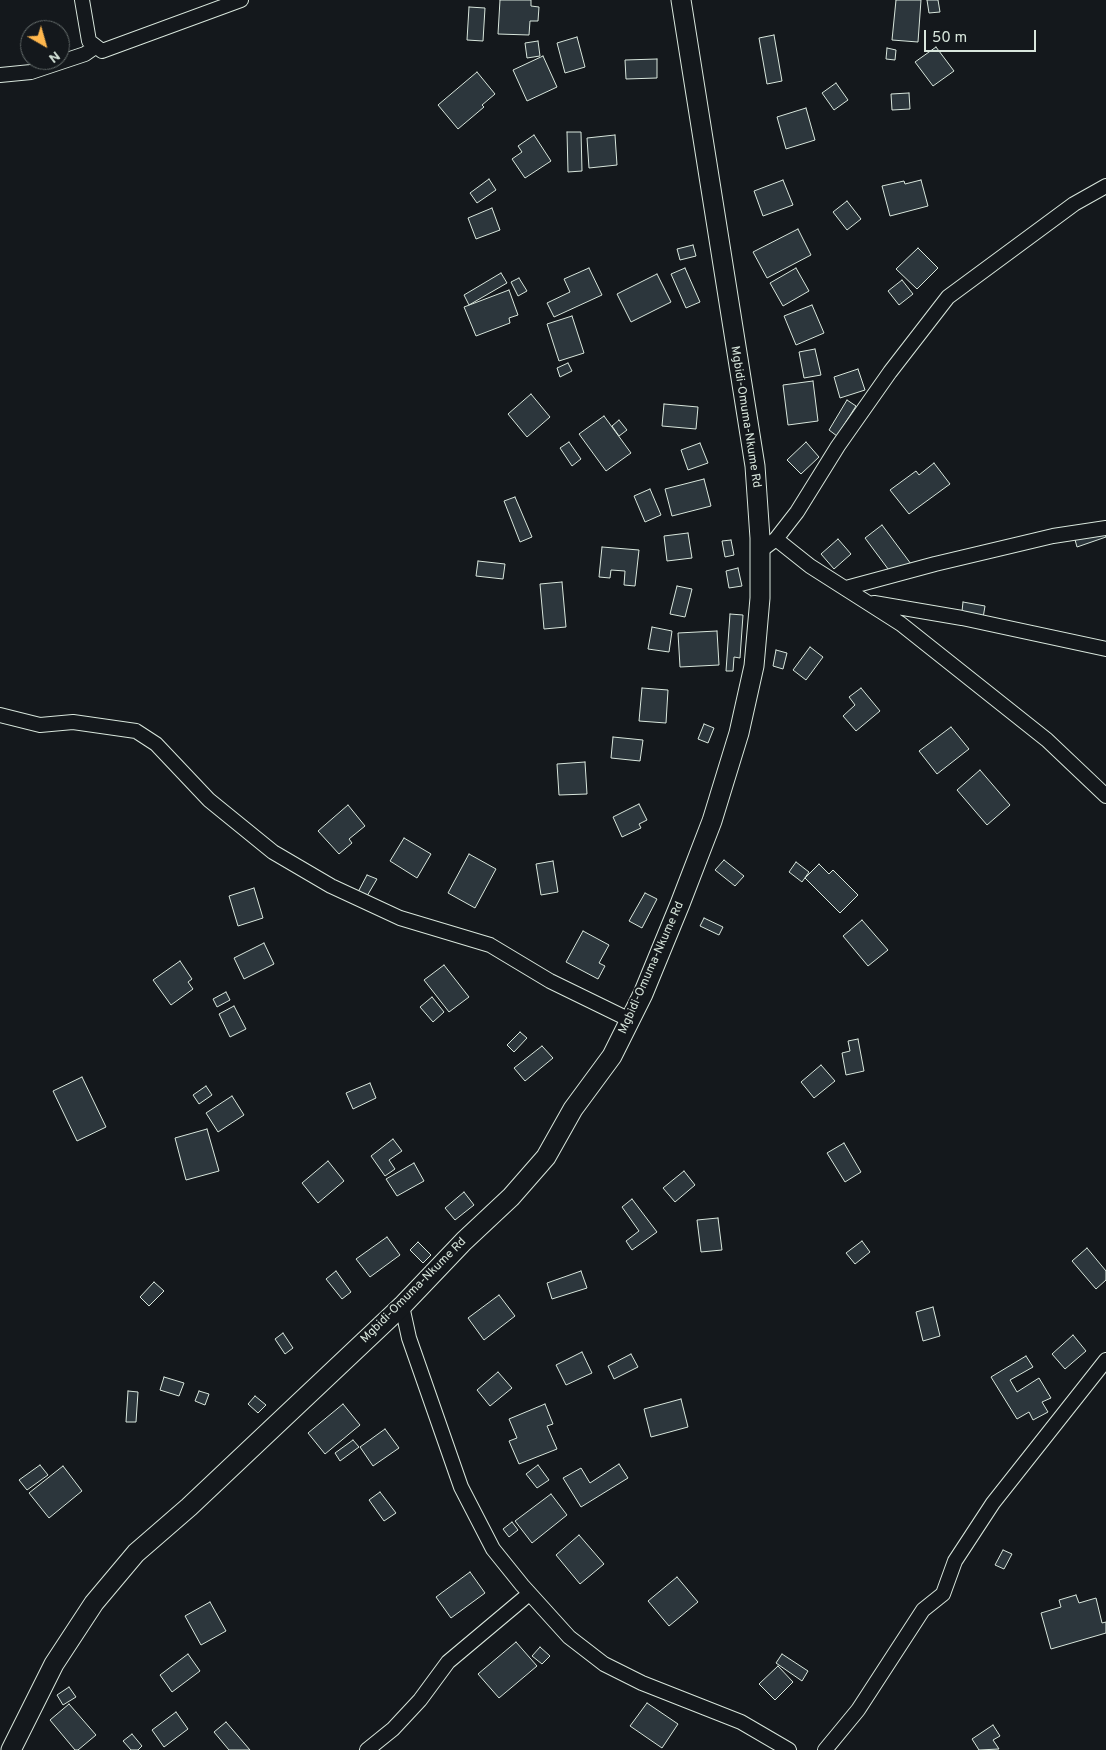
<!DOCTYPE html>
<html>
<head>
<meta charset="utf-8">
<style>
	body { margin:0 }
	#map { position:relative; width:1106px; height:1750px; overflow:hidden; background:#14181c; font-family:Overpass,sans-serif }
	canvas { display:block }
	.north { position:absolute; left:20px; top:20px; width:50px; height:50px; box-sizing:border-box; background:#14181c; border:1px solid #626a69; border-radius:50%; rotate:142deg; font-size:14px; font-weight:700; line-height:20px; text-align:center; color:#d8e6dc }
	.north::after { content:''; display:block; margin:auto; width:18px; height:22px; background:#ffb74d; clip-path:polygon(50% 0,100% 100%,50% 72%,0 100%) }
	.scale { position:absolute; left:924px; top:30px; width:112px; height:22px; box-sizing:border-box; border:2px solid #d8e6dc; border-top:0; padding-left:6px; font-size:15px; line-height:18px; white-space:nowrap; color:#d8e6dc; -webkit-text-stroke:4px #14181c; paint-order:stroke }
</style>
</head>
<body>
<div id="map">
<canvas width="1106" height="1750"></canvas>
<div class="north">N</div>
<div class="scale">50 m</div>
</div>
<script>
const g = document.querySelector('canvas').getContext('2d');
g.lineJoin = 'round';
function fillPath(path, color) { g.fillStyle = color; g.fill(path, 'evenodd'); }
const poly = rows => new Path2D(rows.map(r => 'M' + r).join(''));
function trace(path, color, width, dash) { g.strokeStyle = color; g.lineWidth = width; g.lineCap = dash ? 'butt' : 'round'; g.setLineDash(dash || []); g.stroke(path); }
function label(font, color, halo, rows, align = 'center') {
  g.font = font + ' Overpass,sans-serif'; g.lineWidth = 4; g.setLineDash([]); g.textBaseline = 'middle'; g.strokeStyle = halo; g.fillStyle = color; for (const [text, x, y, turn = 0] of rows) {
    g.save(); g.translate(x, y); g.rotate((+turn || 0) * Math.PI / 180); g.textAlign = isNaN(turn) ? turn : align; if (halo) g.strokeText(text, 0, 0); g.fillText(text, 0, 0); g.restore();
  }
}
const building = poly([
	[500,0,531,0,531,6,539,7,538,21,530,21,529,35,498,34,500,0],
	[896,0,921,0,918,42,892,40,896,0],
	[927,0,938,0,940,12,929,13,927,0],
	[469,7,485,8,483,41,467,40,469,7],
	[774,35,782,81,767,84,759,38,774,35],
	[577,37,585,67,565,73,557,43,577,37],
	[538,41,540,56,527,58,525,43,538,41],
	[936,47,954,71,933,86,915,62,936,47],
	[887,48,896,50,895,60,886,59,887,48],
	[543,56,557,87,527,101,513,70,543,56],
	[657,59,657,78,626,79,625,60,657,59],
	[477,72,495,94,482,105,484,107,458,129,438,105,477,72],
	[836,83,848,100,834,110,822,93,836,83],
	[909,93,910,109,892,110,891,94,909,93],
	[806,108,815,140,786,149,777,117,806,108],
	[567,132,581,132,582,171,568,172,567,132],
	[534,135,551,161,525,178,512,159,522,152,518,146,534,135],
	[615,135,617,165,589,168,587,138,615,135],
	[489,179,496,190,477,203,470,193,489,179],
	[783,180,793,205,763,216,754,191,783,180],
	[921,180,928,206,890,216,882,186,904,181,905,184,921,180],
	[847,201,861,219,847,230,833,212,847,201],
	[492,208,500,230,476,239,468,218,492,208],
	[798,229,811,255,767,278,753,252,798,229],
	[693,245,696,256,680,260,677,249,693,245],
	[918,248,938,268,917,289,896,269,918,248],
	[589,268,602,295,554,317,547,303,570,292,564,279,589,268],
	[685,268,700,302,686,308,671,274,685,268],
	[796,268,809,291,783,306,770,283,796,268],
	[501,273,507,283,469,305,464,295,501,273],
	[657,274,671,302,631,322,617,294,657,274],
	[519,278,527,291,518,296,511,282,519,278],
	[902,280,913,294,899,305,888,291,902,280],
	[509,290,518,315,509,318,510,323,476,336,464,307,509,290],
	[812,305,824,333,796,345,784,316,812,305],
	[572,316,584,353,559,361,547,324,572,316],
	[815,349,821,375,804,378,799,352,815,349],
	[568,363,572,371,560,377,557,368,568,363],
	[858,369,865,390,840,398,834,377,858,369],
	[813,381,818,421,788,425,783,385,813,381],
	[531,394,550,417,527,437,508,414,531,394],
	[847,400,856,406,837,436,829,430,847,400],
	[664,404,698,407,696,429,662,426,664,404],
	[604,416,631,453,606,471,579,434,604,416],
	[619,420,627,430,619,436,612,426,619,420],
	[569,442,581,459,572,466,560,448,569,442],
	[806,442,819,457,801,474,787,460,806,442],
	[700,443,708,463,688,470,681,450,700,443],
	[934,463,950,484,909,514,890,490,916,471,919,475,934,463],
	[704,479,711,506,672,516,665,489,704,479],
	[650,489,661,515,645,522,634,496,650,489],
	[515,497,532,537,520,542,504,501,515,497],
	[882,525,914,568,897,581,865,538,882,525],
	[1103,527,1106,537,1077,547,1074,536,1103,527],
	[688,533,692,558,667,561,664,536,688,533],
	[838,539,851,554,834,569,821,554,838,539],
	[731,540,734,555,725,557,722,541,731,540],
	[602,547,639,550,635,586,624,585,625,571,611,570,610,578,599,577,602,547],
	[478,561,505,564,503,579,476,576,478,561],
	[738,568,742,586,729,588,726,571,738,568],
	[562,582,566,627,544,629,540,584,562,582],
	[677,586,692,589,685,617,670,614,677,586],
	[963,602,985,606,982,624,961,621,963,602],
	[730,614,743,615,740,658,734,657,733,671,726,671,730,614],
	[652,627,672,631,669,652,648,649,652,627],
	[717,631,719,665,680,667,678,633,717,631],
	[810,647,823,657,806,680,793,670,810,647],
	[776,650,787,653,783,669,773,666,776,650],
	[642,688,668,690,666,723,639,721,642,688],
	[861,688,880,711,856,731,843,716,855,705,849,697,861,688],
	[704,724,714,728,708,743,698,739,704,724],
	[951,727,969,749,937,774,919,751,951,727],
	[613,737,643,740,640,761,611,758,613,737],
	[585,762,587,794,559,795,557,764,585,762],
	[980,770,1010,805,987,825,957,790,980,770],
	[639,804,647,820,639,824,641,828,622,837,613,817,639,804],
	[348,805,365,826,349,839,352,843,339,854,318,831,348,805],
	[404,838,431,854,417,878,390,861,404,838],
	[469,854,496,869,475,908,448,893,469,854],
	[724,860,744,876,735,886,715,870,724,860],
	[553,861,558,892,541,895,536,864,553,861],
	[796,862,809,872,802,882,789,872,796,862],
	[819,864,829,874,833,870,858,895,840,913,805,878,819,864],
	[367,875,377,879,367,896,358,892,367,875],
	[254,888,263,918,238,926,229,896,254,888],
	[645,893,657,899,642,928,629,921,645,893],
	[704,918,723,927,719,935,700,926,704,918],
	[862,920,888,950,868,966,843,936,862,920],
	[583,931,609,945,599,963,605,966,598,979,566,962,583,931],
	[264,943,274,964,244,979,234,958,264,943],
	[180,961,192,979,188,982,193,989,171,1005,153,980,180,961],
	[444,965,469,997,449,1012,424,980,444,965],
	[226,992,230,1000,217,1007,213,999,226,992],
	[432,997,444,1012,433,1022,420,1007,432,997],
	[234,1006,246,1029,230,1037,219,1014,234,1006],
	[520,1032,527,1038,514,1052,507,1045,520,1032],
	[858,1039,864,1071,846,1075,842,1053,850,1051,848,1041,858,1039],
	[542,1046,553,1058,525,1081,514,1068,542,1046],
	[821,1065,835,1081,814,1098,801,1082,821,1065],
	[82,1077,106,1127,77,1141,53,1091,82,1077],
	[370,1083,376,1098,353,1109,346,1093,370,1083],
	[206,1086,212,1095,199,1104,193,1095,206,1086],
	[232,1096,244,1115,218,1132,206,1113,232,1096],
	[207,1129,219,1171,186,1180,175,1138,207,1129],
	[393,1139,402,1151,389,1160,395,1169,385,1176,371,1156,393,1139],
	[844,1143,861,1172,845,1182,827,1153,844,1143],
	[328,1161,344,1181,318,1203,302,1183,328,1161],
	[414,1163,424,1181,397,1196,386,1179,414,1163],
	[684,1171,695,1185,675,1202,663,1188,684,1171],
	[464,1192,474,1205,455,1220,445,1208,464,1192],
	[632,1199,657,1232,632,1250,626,1241,639,1231,622,1207,632,1199],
	[718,1218,722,1250,701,1252,697,1220,718,1218],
	[387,1237,400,1255,370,1277,356,1259,387,1237],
	[862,1241,870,1252,855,1264,846,1253,862,1241],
	[418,1242,431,1255,423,1263,410,1250,418,1242],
	[1087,1248,1106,1271,1106,1280,1096,1289,1072,1261,1087,1248],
	[336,1271,351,1292,342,1299,326,1279,336,1271],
	[581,1271,587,1288,552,1299,547,1283,581,1271],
	[154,1282,164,1291,149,1306,140,1297,154,1282],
	[499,1295,515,1316,484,1340,468,1318,499,1295],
	[933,1307,940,1336,923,1341,916,1312,933,1307],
	[283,1333,293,1348,285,1354,275,1339,283,1333],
	[1073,1335,1086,1351,1065,1369,1052,1354,1073,1335],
	[582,1352,592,1373,566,1385,556,1365,582,1352],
	[631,1354,638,1367,614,1379,608,1366,631,1354],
	[1026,1356,1033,1367,1010,1380,1017,1392,1039,1378,1051,1398,1042,1402,1048,1412,1033,1420,1029,1412,1017,1419,991,1377,1026,1356],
	[498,1372,512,1388,490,1406,477,1390,498,1372],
	[164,1377,184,1383,179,1396,160,1390,164,1377],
	[128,1391,138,1392,136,1422,126,1422,128,1391],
	[199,1391,209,1394,205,1405,195,1401,199,1391],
	[255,1396,266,1405,258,1413,248,1404,255,1396],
	[681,1399,688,1427,651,1437,644,1409,681,1399],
	[343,1404,360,1425,325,1454,308,1433,343,1404],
	[545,1404,553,1424,547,1426,557,1449,519,1464,509,1441,517,1438,509,1419,545,1404],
	[385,1429,399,1448,373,1466,360,1447,385,1429],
	[353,1440,359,1447,340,1461,335,1453,353,1440],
	[619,1464,628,1478,581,1507,563,1478,581,1468,590,1483,619,1464],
	[40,1465,48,1475,27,1490,19,1480,40,1465],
	[538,1465,549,1480,537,1488,526,1474,538,1465],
	[63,1466,82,1491,49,1518,29,1493,63,1466],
	[380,1492,396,1513,384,1521,369,1500,380,1492],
	[551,1494,567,1515,532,1543,515,1521,551,1494],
	[512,1522,518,1530,509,1537,503,1529,512,1522],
	[579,1535,604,1564,580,1584,556,1555,579,1535],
	[1003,1550,1012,1554,1004,1569,995,1565,1003,1550],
	[470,1572,485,1593,451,1618,436,1597,470,1572],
	[677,1577,698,1602,669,1626,648,1601,677,1577],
	[1076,1595,1079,1603,1096,1598,1102,1623,1106,1622,1106,1633,1051,1649,1041,1613,1061,1607,1059,1600,1076,1595],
	[210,1602,226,1631,201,1645,185,1616,210,1602],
	[516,1642,537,1666,499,1698,478,1674,516,1642],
	[540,1647,550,1656,542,1664,532,1656,540,1647],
	[188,1654,200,1671,172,1692,160,1675,188,1654],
	[782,1654,808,1671,802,1681,776,1663,782,1654],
	[778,1666,793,1682,775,1700,759,1684,778,1666],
	[69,1687,76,1697,63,1705,57,1695,69,1687],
	[647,1703,678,1724,662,1748,630,1726,647,1703],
	[69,1704,96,1735,78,1750,75,1750,50,1720,69,1704],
	[176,1712,188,1729,164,1747,152,1730,176,1712],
	[226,1722,250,1750,229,1750,214,1732,226,1722],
	[993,1725,1000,1736,993,1740,999,1749,979,1750,972,1739,993,1725],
	[132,1734,142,1746,138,1750,131,1750,123,1741,132,1734]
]);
const street = poly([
	[82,0,89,41,102,51,241,0],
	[0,75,31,72,85,54,95,47],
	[776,539,810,566,901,624,1047,740,1106,796],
	[760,551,776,539,797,512,838,446,890,372,948,297,1074,204,1106,186],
	[846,588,935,564,1053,536,1106,528],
	[874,603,962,618,1106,649],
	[0,715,40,725,73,722,136,731,156,744,209,800,273,852,331,886,400,918,490,945,550,981,630,1020],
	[402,1306,409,1338,461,1487,493,1549,522,1585,569,1637,604,1664,642,1683,741,1722,789,1750],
	[367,1750,393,1729,420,1700,448,1662,529,1594],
	[825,1750,858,1710,923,1610,943,1594,955,1561,993,1503,1106,1360]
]);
const secondary = poly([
	[11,1750,54,1664,94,1603,136,1553,189,1507,402,1306,464,1241,511,1197,546,1157,573,1109,612,1056,643,994,680,904,712,821,739,733,754,666,760,598,760,538,755,466,681,0]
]);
const streetNames = [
	["Mgbidi-Omuma-Nkume Rd",745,417,81],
	["Mgbidi-Omuma-Nkume Rd",652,968,-66],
	["Mgbidi-Omuma-Nkume Rd",414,1291,-45]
];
fillPath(building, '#2c363c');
trace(building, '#d8e6dc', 1);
trace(street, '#d8e6dc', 16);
trace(secondary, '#d8e6dc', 21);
trace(street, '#14181c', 14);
trace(secondary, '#14181c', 19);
label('12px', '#d8e6dc', '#14181c', streetNames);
</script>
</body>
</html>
